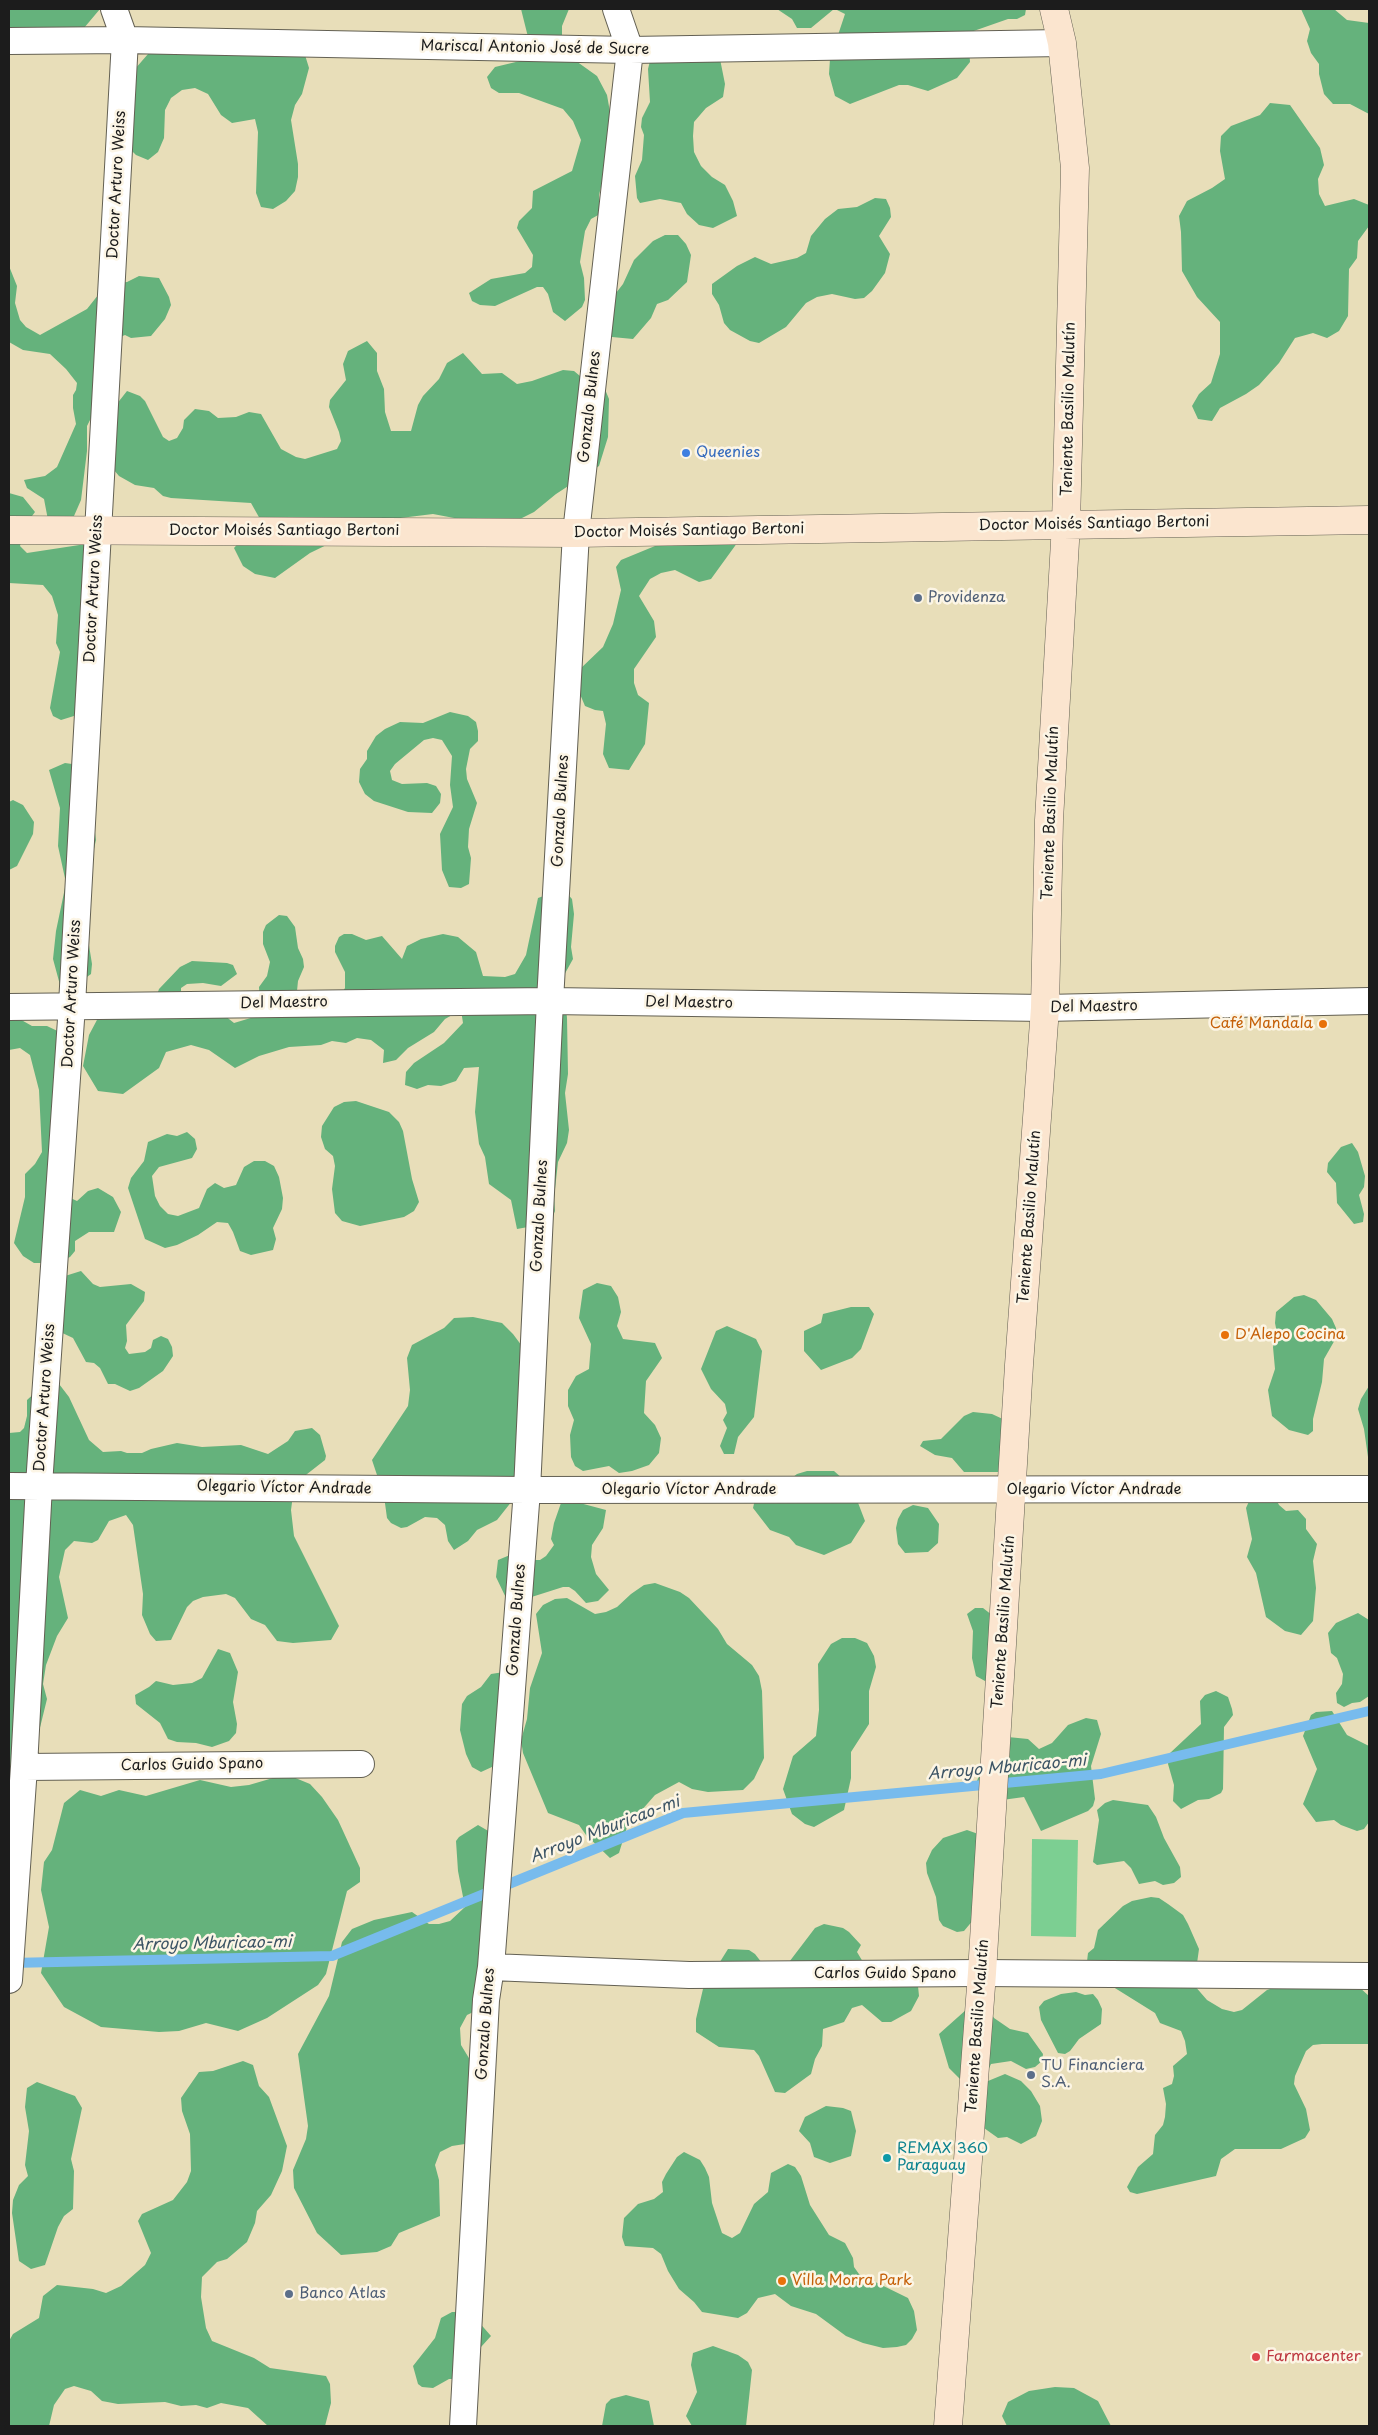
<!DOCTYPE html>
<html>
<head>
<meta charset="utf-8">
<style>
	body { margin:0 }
	#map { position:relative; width:1378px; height:2435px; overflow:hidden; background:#e8deb9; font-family:"Playpen Sans",sans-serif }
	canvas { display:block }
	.frame { position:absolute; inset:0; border:10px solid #1c1c1c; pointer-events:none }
</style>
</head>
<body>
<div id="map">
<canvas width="1378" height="2435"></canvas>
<div class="frame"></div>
</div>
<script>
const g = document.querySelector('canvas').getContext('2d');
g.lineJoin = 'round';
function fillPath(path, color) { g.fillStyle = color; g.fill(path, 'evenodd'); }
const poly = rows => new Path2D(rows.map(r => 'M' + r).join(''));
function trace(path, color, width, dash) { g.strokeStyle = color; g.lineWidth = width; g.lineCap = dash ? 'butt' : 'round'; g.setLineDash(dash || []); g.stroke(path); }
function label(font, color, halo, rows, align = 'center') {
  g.font = font + ' "Playpen Sans",sans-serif'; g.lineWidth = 5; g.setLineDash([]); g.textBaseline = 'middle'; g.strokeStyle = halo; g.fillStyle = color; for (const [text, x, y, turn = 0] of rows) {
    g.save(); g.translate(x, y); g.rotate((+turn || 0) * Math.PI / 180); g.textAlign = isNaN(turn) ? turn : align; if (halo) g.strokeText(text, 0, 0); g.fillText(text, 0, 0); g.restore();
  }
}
const green = poly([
	[1032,1839,1078,1840,1076,1937,1031,1936]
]);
const forest = poly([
	[9,9,100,9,84,28,9,35],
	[521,9,569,9,562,26,562,40,576,61,597,76,607,95,614,135,599,195,600,214,591,219,585,231,580,262,584,278,585,300,582,307,565,321,553,312,548,294,543,287,537,287,495,306,480,305,472,301,469,293,491,279,525,273,532,267,533,255,517,228,519,221,532,208,533,191,572,171,581,140,573,121,563,109,519,93,499,93,491,88,487,77,495,67,520,61,527,56,530,45],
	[777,9,834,9,811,28,797,28,792,19],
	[835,9,1026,9,1025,15,1017,19,1008,19,968,33,970,62,957,78,928,91,908,85,899,85,850,104,835,96,829,74,830,59,845,14],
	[1301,9,1334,9,1347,20,1369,23,1369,114,1350,104,1333,104,1324,94,1319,74,1319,64,1311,53,1307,41,1310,29],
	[155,46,305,55,309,68,302,94,295,105,291,120,298,164,298,177,295,191,286,201,273,209,261,207,256,193,258,132,255,119,232,123,221,115,208,94,195,88,182,90,171,98,165,110,164,138,158,152,148,160,136,155,127,146,128,77],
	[720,59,725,84,723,97,706,108,694,122,693,136,694,152,701,166,712,177,725,185,733,201,737,216,713,228,699,225,687,214,681,203,660,199,640,203,637,198,635,176,642,160,644,135,641,127,642,118,650,102,648,69,650,61],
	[1270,103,1290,105,1320,148,1324,165,1318,179,1319,194,1325,206,1354,199,1369,205,1369,226,1358,241,1357,258,1349,269,1348,316,1339,331,1327,338,1313,333,1295,338,1279,363,1259,385,1246,394,1220,408,1212,421,1198,419,1192,406,1199,394,1211,383,1220,354,1220,322,1197,297,1182,271,1181,232,1179,216,1187,201,1212,188,1225,179,1220,151,1221,136,1231,126,1260,115],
	[875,198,886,199,890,208,891,217,879,236,890,254,885,273,872,291,864,298,855,299,832,294,817,297,806,303,786,327,759,343,750,341,730,330,724,323,719,305,712,294,712,284,737,266,755,257,771,264,797,258,806,253,811,236,825,219,838,209,857,207],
	[665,235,678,235,686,244,691,255,687,282,668,300,657,304,651,318,633,339,612,337,609,324,616,293,623,284,634,260,653,241],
	[9,266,17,286,15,303,20,320,26,327,40,335,87,309,106,285,127,282,139,276,159,278,169,297,171,305,165,319,151,336,131,338,125,335,113,340,93,414,87,426,87,451,81,500,74,516,57,524,48,520,44,499,27,488,24,480,45,476,57,467,76,424,73,408,73,395,76,390,77,383,66,369,50,354,23,350,9,342],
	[367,341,377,353,377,371,384,389,385,412,391,431,411,431,418,405,423,396,439,379,447,363,463,353,482,374,502,373,517,384,532,381,563,370,574,371,580,376,602,382,609,399,608,437,599,466,556,494,534,512,512,523,486,518,470,521,433,514,376,521,310,553,275,578,255,574,243,566,234,548,260,519,251,503,171,498,163,496,154,488,135,485,119,476,97,450,116,405,127,391,140,396,145,401,163,437,169,441,177,438,183,428,184,420,195,409,209,411,218,418,236,417,249,412,261,414,281,449,296,457,305,459,337,449,341,441,339,432,329,407,330,400,346,380,343,364,348,351],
	[9,493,23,497,35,512,26,524,20,546,27,553,86,544,90,711,61,720,53,716,50,708,60,652,56,643,58,615,52,596,43,585,9,583],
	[731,516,741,521,740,539,711,579,699,582,675,570,661,573,650,579,639,596,654,621,656,637,634,669,634,683,638,695,649,703,645,744,629,770,609,768,603,754,606,724,603,711,595,710,585,706,577,687,579,670,603,647,613,624,621,590,616,567,621,560,655,546,671,546,697,537,708,521],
	[450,712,468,716,476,722,478,731,478,741,470,749,466,769,467,779,477,803,469,829,468,847,471,858,469,884,461,888,449,887,442,870,440,834,453,807,450,785,452,756,442,740,433,738,424,740,395,764,390,771,392,780,402,784,427,783,436,786,441,794,440,803,432,813,408,812,374,801,365,794,359,782,360,769,367,759,367,751,376,736,385,729,400,722,423,723],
	[65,763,86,766,96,840,93,853,88,939,92,964,91,974,73,987,60,985,53,959,56,931,66,883,58,846,60,808,49,770],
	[13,800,23,805,34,822,33,834,17,866,9,870,9,802],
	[563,889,572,899,574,914,571,947,573,959,563,977,567,1018,568,1074,565,1093,569,1130,567,1143,558,1162,554,1198,555,1211,550,1223,517,1229,511,1200,489,1184,485,1157,479,1144,475,1112,479,1067,464,1068,456,1081,441,1086,428,1085,417,1089,405,1085,406,1072,414,1063,444,1043,463,1023,461,1010,445,1019,434,1032,408,1048,396,1060,383,1063,384,1050,371,1040,357,1038,346,1043,332,1041,321,1045,289,1047,259,1056,235,1068,209,1050,191,1045,166,1052,159,1068,123,1094,98,1091,83,1066,89,1035,98,1018,154,1003,159,989,180,967,192,961,227,963,233,965,237,974,221,986,203,983,187,984,181,988,181,999,224,1015,234,1023,254,1017,260,1004,259,987,267,976,270,962,263,944,263,932,266,925,279,915,287,916,295,927,298,948,303,959,304,967,298,981,296,1001,338,999,345,988,345,972,335,952,335,946,339,937,344,934,352,934,366,940,382,936,402,959,407,946,421,939,443,934,458,937,476,952,483,976,505,977,515,974,526,955,538,898],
	[9,1013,32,1026,47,1026,68,1036,64,1195,77,1201,88,1191,98,1188,113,1197,121,1212,114,1232,89,1232,75,1241,75,1251,70,1257,57,1263,34,1263,23,1256,14,1243,25,1197,25,1174,35,1164,42,1152,39,1090,30,1055,20,1048,9,1050],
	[356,1101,389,1112,399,1122,403,1131,412,1179,419,1202,414,1211,404,1217,360,1226,342,1221,335,1213,332,1189,335,1166,333,1156,325,1149,321,1137,322,1126,334,1107,344,1102],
	[187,1132,195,1139,197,1149,192,1158,159,1167,152,1176,155,1196,160,1206,168,1214,178,1216,199,1208,207,1189,215,1183,224,1188,236,1185,244,1167,254,1161,265,1161,274,1166,279,1177,283,1198,282,1209,273,1228,276,1239,273,1250,251,1255,240,1251,233,1232,228,1223,217,1222,198,1235,177,1245,165,1248,145,1239,128,1188,131,1178,144,1161,148,1142,167,1134,177,1136],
	[1352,1143,1358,1152,1365,1176,1364,1187,1359,1195,1364,1214,1363,1222,1354,1224,1337,1203,1336,1183,1327,1172,1328,1163,1341,1147],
	[81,1271,93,1284,100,1287,131,1284,145,1292,144,1301,126,1325,127,1341,125,1348,129,1354,145,1352,151,1348,153,1340,161,1336,168,1339,172,1347,173,1356,163,1371,139,1388,130,1391,115,1384,108,1384,100,1368,94,1363,86,1362,73,1338,56,1330,65,1276],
	[597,1283,611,1286,618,1297,621,1312,617,1326,623,1339,655,1343,662,1358,646,1381,644,1413,655,1425,661,1438,659,1453,649,1465,632,1471,619,1473,609,1466,583,1471,575,1466,571,1457,570,1435,574,1420,568,1406,568,1390,576,1376,589,1369,591,1344,579,1318,583,1290],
	[1304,1295,1316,1300,1332,1319,1336,1328,1336,1338,1324,1359,1322,1382,1313,1419,1313,1431,1308,1435,1289,1430,1272,1416,1268,1390,1275,1369,1273,1347,1277,1333,1275,1323,1276,1312,1294,1297],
	[851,1307,869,1307,874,1314,861,1349,852,1358,821,1370,804,1351,804,1331,821,1323,823,1314],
	[473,1317,502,1323,513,1334,536,1365,516,1496,497,1520,477,1530,468,1541,454,1550,448,1541,445,1525,437,1518,425,1517,407,1527,401,1528,391,1523,387,1518,384,1496,372,1460,408,1406,410,1390,407,1358,412,1345,444,1328,454,1318],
	[727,1326,756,1339,762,1351,754,1417,738,1437,734,1454,724,1454,720,1446,727,1428,723,1420,727,1413,725,1404,711,1389,701,1369,716,1331],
	[56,1380,69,1397,89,1440,103,1452,121,1451,127,1453,142,1453,151,1449,177,1443,202,1447,241,1445,268,1454,288,1441,295,1431,312,1428,320,1435,326,1456,325,1460,302,1478,293,1495,291,1510,294,1536,339,1626,331,1640,293,1643,277,1641,265,1625,251,1619,235,1598,226,1594,203,1597,193,1601,187,1607,171,1640,156,1641,150,1634,142,1615,143,1594,133,1525,126,1515,109,1521,98,1540,92,1543,74,1541,65,1550,59,1577,68,1618,57,1636,46,1665,43,1684,47,1699,35,1748,13,1772,9,1769,10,1704,9,1433,20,1432,24,1428,27,1416,27,1400,40,1388],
	[1369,1386,1369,1464,1364,1429,1358,1409,1361,1399],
	[973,1412,992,1414,1007,1421,1002,1472,964,1472,952,1458,935,1455,920,1446,923,1441,941,1439,964,1416],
	[807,1471,834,1471,852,1487,865,1521,851,1543,824,1555,796,1545,789,1537,770,1530,753,1508,756,1495,781,1486,797,1474],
	[1274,1495,1279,1505,1286,1511,1298,1510,1306,1519,1306,1529,1317,1544,1313,1561,1316,1588,1313,1621,1301,1635,1285,1631,1266,1617,1256,1573,1247,1557,1252,1539,1246,1508,1251,1497],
	[576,1502,606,1510,603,1528,592,1545,591,1557,596,1574,609,1590,598,1601,586,1603,575,1591,569,1587,563,1587,519,1601,507,1600,496,1577,498,1560,510,1555,528,1560,540,1560,546,1556,554,1545,551,1539,554,1523,561,1503],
	[913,1505,928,1508,939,1524,938,1543,928,1552,905,1553,898,1544,896,1528,898,1519,903,1510],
	[655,1583,680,1592,689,1598,718,1629,727,1644,752,1665,759,1676,762,1691,764,1758,754,1779,743,1790,708,1792,692,1789,679,1782,655,1795,627,1827,619,1853,610,1858,586,1835,579,1825,548,1813,523,1753,521,1740,527,1719,530,1688,542,1653,536,1614,543,1605,555,1599,567,1598,595,1614,606,1612,617,1607,631,1594,644,1585],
	[975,1608,983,1608,997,1619,993,1675,985,1681,976,1676,972,1658,973,1631,967,1614],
	[1358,1613,1369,1620,1369,1696,1360,1702,1352,1703,1344,1707,1337,1703,1336,1693,1342,1684,1343,1674,1337,1658,1331,1653,1328,1633,1336,1623],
	[842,1638,855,1638,867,1643,874,1656,876,1667,869,1691,869,1724,851,1752,851,1778,844,1810,814,1827,805,1824,792,1814,783,1789,793,1756,816,1736,819,1710,818,1664,831,1644],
	[218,1649,230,1653,238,1672,233,1702,237,1724,236,1733,229,1741,212,1747,196,1743,177,1742,168,1739,160,1723,136,1704,135,1695,149,1687,156,1681,173,1685,192,1683,202,1678],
	[504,1672,505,1761,481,1772,472,1767,466,1754,460,1730,462,1704,467,1696,481,1687,491,1674],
	[1216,1691,1228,1697,1232,1709,1233,1715,1224,1727,1223,1789,1221,1793,1209,1799,1198,1800,1181,1809,1173,1801,1174,1785,1168,1764,1169,1754,1201,1724,1200,1701,1205,1695],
	[1332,1711,1347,1735,1369,1746,1369,1822,1364,1829,1357,1831,1341,1825,1334,1820,1316,1822,1303,1804,1317,1769,1303,1736,1311,1715,1316,1712],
	[1086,1718,1097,1720,1101,1734,1091,1766,1095,1799,1093,1806,1088,1811,1041,1831,1024,1797,1002,1800,985,1791,977,1781,982,1767,1008,1737,1028,1739,1039,1749,1052,1743,1068,1725],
	[293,1777,310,1784,322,1797,338,1820,360,1868,360,1882,347,1891,326,1974,318,1985,267,2018,238,2031,206,2023,179,2031,159,2032,101,2027,64,2007,41,1973,49,1927,41,1890,44,1862,52,1850,64,1803,80,1790,101,1796,119,1790,146,1796,200,1780,231,1787,249,1785,273,1778],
	[1113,1800,1148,1805,1156,1817,1164,1838,1180,1867,1181,1877,1174,1883,1163,1885,1155,1881,1139,1884,1131,1868,1124,1861,1097,1865,1093,1862,1099,1820,1097,1810,1105,1803],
	[478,1825,490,1832,486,2006,467,2015,460,2028,461,2045,484,2083,484,2141,452,2146,440,2152,435,2165,439,2180,440,2216,399,2233,391,2246,377,2252,341,2255,317,2233,294,2188,293,2170,306,2139,308,2126,298,2054,329,1996,342,1942,352,1929,374,1920,412,1912,429,1924,439,1924,450,1921,465,1907,458,1871,456,1841,459,1837],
	[967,1830,981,1835,974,1919,964,1931,957,1932,943,1926,939,1920,936,1897,927,1873,926,1863,932,1850,943,1838],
	[1151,1897,1159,1898,1168,1904,1183,1915,1188,1924,1199,1949,1194,1985,1207,2000,1222,2009,1234,2012,1242,2010,1267,1990,1283,1985,1299,1989,1359,1987,1369,1996,1369,2044,1322,2044,1313,2045,1306,2051,1295,2076,1294,2084,1306,2109,1310,2130,1305,2138,1281,2149,1235,2149,1221,2159,1216,2176,1137,2194,1130,2192,1127,2187,1138,2167,1153,2154,1155,2135,1163,2125,1165,2117,1166,2104,1163,2088,1172,2084,1174,2076,1173,2066,1187,2054,1185,2041,1181,2031,1160,2023,1155,2013,1086,1970,1088,1953,1094,1948,1098,1930,1123,1906,1132,1901],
	[824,1924,843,1928,849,1932,861,1945,857,1952,866,1967,918,1986,919,1996,911,2011,891,2022,882,2022,862,2005,852,2008,844,2022,823,2029,822,2046,815,2059,811,2074,785,2093,775,2092,759,2056,754,2050,719,2047,696,2032,696,2019,703,1989,728,1949,749,1950,755,1954,762,1963,783,1970,815,1928],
	[1076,1992,1085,1995,1093,1994,1098,2000,1102,2009,1101,2024,1079,2039,1070,2051,1065,2054,1058,2053,1041,2020,1039,2007,1044,2001,1061,1994],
	[967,2009,990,2011,994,2018,1010,2029,1028,2033,1043,2054,1042,2061,1035,2067,1026,2069,1011,2061,991,2064,984,2079,972,2085,960,2079,949,2068,939,2034],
	[243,2061,253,2065,259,2086,269,2097,287,2146,282,2171,271,2195,257,2211,255,2223,247,2242,227,2259,217,2262,202,2277,201,2297,206,2328,212,2341,254,2358,270,2368,326,2376,330,2384,331,2403,325,2426,268,2426,248,2408,221,2403,207,2408,196,2405,181,2406,165,2402,118,2404,102,2401,91,2391,74,2386,65,2389,54,2405,49,2426,9,2426,9,2341,13,2334,39,2318,43,2296,57,2285,93,2289,106,2293,121,2286,145,2265,151,2253,138,2221,142,2214,173,2200,187,2182,191,2171,190,2134,182,2111,181,2098,199,2072,213,2071],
	[1005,2074,1021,2081,1031,2091,1040,2106,1042,2121,1036,2136,1021,2144,1007,2137,998,2138,984,2128,979,2096,988,2081],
	[37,2082,75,2096,82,2108,71,2159,74,2171,73,2209,64,2216,58,2227,45,2265,31,2269,19,2261,12,2213,13,2200,19,2185,28,2176,25,2165,29,2131,25,2107,27,2088],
	[826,2106,843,2108,851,2111,856,2131,851,2156,830,2163,814,2157,810,2143,799,2131,805,2117],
	[684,2152,700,2160,705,2168,709,2177,712,2203,722,2233,732,2238,740,2233,754,2204,768,2192,771,2173,788,2164,795,2167,801,2176,810,2205,829,2235,845,2243,853,2258,854,2267,859,2274,908,2298,914,2311,917,2330,912,2339,906,2345,897,2347,883,2348,863,2343,846,2336,816,2314,791,2306,775,2294,758,2298,747,2313,738,2318,702,2312,694,2302,679,2289,668,2271,661,2254,653,2248,625,2246,622,2237,624,2218,638,2204,654,2199,663,2192,662,2182,666,2174,677,2157],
	[452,2312,470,2312,491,2336,481,2347,462,2379,449,2379,433,2388,422,2387,418,2384,413,2366,435,2338,441,2318],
	[713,2346,738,2355,748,2362,752,2370,746,2426,692,2426,686,2416,697,2392,691,2365,693,2353],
	[1055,2387,1074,2388,1098,2401,1111,2426,1007,2426,1002,2416,1008,2402,1029,2391],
	[626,2395,649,2401,654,2426,602,2426,606,2404,611,2399]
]);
const stream = poly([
	[10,1963,332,1956,683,1813,1101,1774,1369,1711]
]);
const street = poly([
	[9,41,125,40,630,50,1062,43],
	[9,1007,550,1001,1045,1008,1369,1001],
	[9,1486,527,1490,1369,1489],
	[24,1767,361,1764],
	[491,1967,689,1975,982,1973,1369,1976],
	[9,1980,24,1767,39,1485,72,1005,125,40,114,9],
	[463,2426,486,2000,491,1967,527,1490,550,1001,576,533,630,50,616,9]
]);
const secondary = poly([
	[9,530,576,533,1369,520],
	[948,2426,982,1973,1019,1365,1045,1008,1049,820,1066,524,1075,168,1062,43,1054,9]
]);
const markers = [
	[686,453,5,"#3f7fe0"],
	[918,598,5,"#5c6f8a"],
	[1323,1024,5,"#e8710a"],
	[1225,1335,5,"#e8710a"],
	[1031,2075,5,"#5c6f8a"],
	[887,2158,5,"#0f9aa8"],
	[782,2281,5,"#e8710a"],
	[289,2294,5,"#5c6f8a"],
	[1256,2357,5,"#e0444e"]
];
const streetNames = [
	["Mariscal Antonio José de Sucre",535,48,1],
	["Doctor Arturo Weiss",117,185,-87],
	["Gonzalo Bulnes",590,407,-84],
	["Teniente Basilio Malutín",1069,409,-89],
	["Doctor Moisés Santiago Bertoni",1094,524,-1],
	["Doctor Moisés Santiago Bertoni",284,531],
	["Doctor Moisés Santiago Bertoni",689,531,-1],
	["Doctor Arturo Weiss",94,589,-87],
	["Gonzalo Bulnes",561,811,-87],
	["Teniente Basilio Malutín",1051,813,-88],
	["Doctor Arturo Weiss",72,994,-87],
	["Del Maestro",284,1003,-1],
	["Del Maestro",689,1003,1],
	["Del Maestro",1094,1007,-1],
	["Gonzalo Bulnes",540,1216,-87],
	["Teniente Basilio Malutín",1030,1217,-86],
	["Doctor Arturo Weiss",45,1398,-86],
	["Olegario Víctor Andrade",284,1488,1],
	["Olegario Víctor Andrade",689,1490],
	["Olegario Víctor Andrade",1094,1490],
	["Gonzalo Bulnes",517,1620,-86],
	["Teniente Basilio Malutín",1004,1622,-86],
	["Carlos Guido Spano",192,1765,-1],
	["Carlos Guido Spano",885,1974],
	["Gonzalo Bulnes",486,2024,-86],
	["Teniente Basilio Malutín",978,2026,-86]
];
const shopNames = [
	["Queenies",696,453]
];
const serviceNames = [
	["Providenza",928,598],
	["TU Financiera",1041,2066],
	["S.A.",1041,2083],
	["Banco Atlas",299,2294]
];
const foodNames = [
	["Café Mandala",1313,1024,"right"],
	["D'Alepo Cocina",1235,1335],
	["Villa Morra Park",792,2281]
];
const cultureNames = [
	["REMAX 360",897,2149],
	["Paraguay",897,2166]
];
const healthNames = [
	["Farmacenter",1266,2357]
];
const waterNames = [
	["Arroyo Mburicao-mi",1007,1768,-5],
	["Arroyo Mburicao-mi",605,1830,-21],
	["Arroyo Mburicao-mi",212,1944,-1]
];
fillPath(green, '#7ccf92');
fillPath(forest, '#65b27c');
trace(stream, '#77bbed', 10);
trace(street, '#636053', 28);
trace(secondary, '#636053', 29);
trace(street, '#fff', 26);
trace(secondary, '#fbe5cf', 28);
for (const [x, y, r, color] of markers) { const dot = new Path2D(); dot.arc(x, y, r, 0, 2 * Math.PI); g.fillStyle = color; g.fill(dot); trace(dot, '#fcf5e5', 2); }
label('15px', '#1c1c1c', '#fcf5e5', streetNames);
label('15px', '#366cbe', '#fcf5e5', shopNames, 'left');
label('15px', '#4e5e75', '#fcf5e5', serviceNames, 'left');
label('15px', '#c56008', '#fcf5e5', foodNames, 'left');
label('15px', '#0d838f', '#fcf5e5', cultureNames, 'left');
label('15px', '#be3a42', '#fcf5e5', healthNames, 'left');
label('italic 16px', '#3c5465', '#fcf5e5', waterNames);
</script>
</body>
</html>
